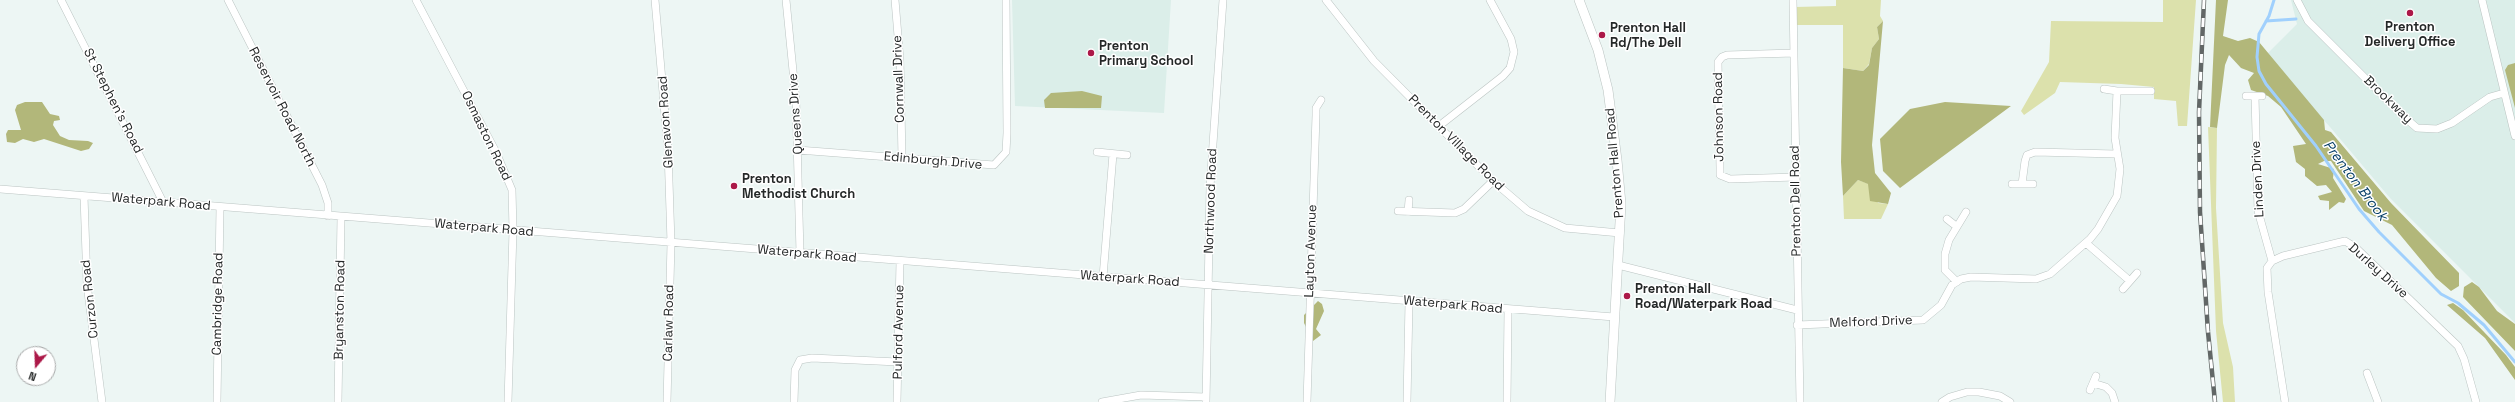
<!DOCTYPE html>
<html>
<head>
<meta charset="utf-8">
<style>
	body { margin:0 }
	#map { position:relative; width:2515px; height:402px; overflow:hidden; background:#edf6f4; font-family:"Space Grotesk",sans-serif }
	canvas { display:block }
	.north { position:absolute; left:16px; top:346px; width:40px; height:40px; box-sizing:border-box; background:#fff; border:1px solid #a8a9a9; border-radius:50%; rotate:199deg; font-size:11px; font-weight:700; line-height:16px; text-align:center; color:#252828 }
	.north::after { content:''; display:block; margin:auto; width:14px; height:18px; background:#ac1848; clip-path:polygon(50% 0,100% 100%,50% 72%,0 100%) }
</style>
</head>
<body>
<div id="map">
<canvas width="2515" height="402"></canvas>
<div class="north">N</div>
</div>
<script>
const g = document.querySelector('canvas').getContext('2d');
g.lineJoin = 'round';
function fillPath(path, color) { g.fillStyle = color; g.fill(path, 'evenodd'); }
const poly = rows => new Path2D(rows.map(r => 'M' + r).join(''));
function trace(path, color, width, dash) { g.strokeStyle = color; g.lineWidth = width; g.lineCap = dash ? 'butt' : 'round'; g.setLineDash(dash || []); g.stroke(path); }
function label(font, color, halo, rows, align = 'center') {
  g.font = font + ' "Space Grotesk",sans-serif'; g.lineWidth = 3; g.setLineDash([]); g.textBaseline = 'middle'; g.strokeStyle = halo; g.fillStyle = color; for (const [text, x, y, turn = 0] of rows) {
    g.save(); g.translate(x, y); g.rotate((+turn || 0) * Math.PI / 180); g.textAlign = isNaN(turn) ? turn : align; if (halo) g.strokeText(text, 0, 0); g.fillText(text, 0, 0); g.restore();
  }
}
const built = poly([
	[1012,0,1171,0,1164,113,1015,106],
	[2291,0,2515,0,2515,323,2390,198,2330,127,2265,56,2297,24]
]);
const green = poly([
	[1836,0,1881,0,1880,16,1883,21,1877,27,1879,39,1872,48,1869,64,1863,71,1843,68,1843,25,1795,25,1795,7,1836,6],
	[2163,0,2196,0,2187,126,2178,126,2176,101,2154,99,2154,87,2121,84,2060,82,2055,93,2024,115,2021,111,2049,62,2051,21,2163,22],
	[2208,127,2217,128,2216,208,2223,323,2233,367,2235,402,2223,402,2216,331],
	[1858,180,1869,184,1878,203,1888,204,1881,219,1844,219,1843,196]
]);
const forest = poly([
	[2216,0,2228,0,2223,36,2238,41,2250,38,2259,42,2324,120,2325,130,2331,132,2391,203,2459,273,2459,286,2451,291,2436,278,2392,225,2364,211,2331,161,2324,161,2318,164,2334,169,2333,178,2346,199,2344,203,2339,202,2329,210,2329,201,2320,200,2318,196,2332,192,2326,185,2317,186,2305,176,2305,169,2296,162,2293,146,2306,144,2281,107,2268,96,2251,90,2248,80,2254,73,2241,68,2229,55,2225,65,2217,128,2210,127],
	[1883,21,1872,145,1875,173,1891,193,1888,204,1870,201,1868,184,1858,180,1843,196,1841,162,1843,68,1863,71,1869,65,1872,48,1879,39,1877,27],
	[2515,63,2515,108,2505,70,2508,65],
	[1082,91,1102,96,1101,108,1045,108,1044,100,1051,93],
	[25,102,42,102,50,114,59,116,60,120,54,121,53,125,60,136,69,140,88,141,93,143,89,149,81,151,44,139,34,142,23,139,15,143,7,142,6,134,8,130,21,130,15,110,17,105],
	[1945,102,2011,106,1900,188,1883,171,1880,139,1910,109],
	[2472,282,2479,287,2497,311,2515,324,2515,351,2463,297,2464,287],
	[1318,301,1322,304,1324,311,1316,329,1321,335,1313,341,1304,323,1304,315],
	[2453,303,2463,310,2506,355,2515,367,2515,380,2485,338,2447,305]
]);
const stream = poly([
	[2274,0,2269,16,2259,34,2257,57,2259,71,2266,84,2316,146,2359,209,2379,232,2441,294,2458,303,2484,325,2515,362],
	[2266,21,2296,19]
]);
const minor = poly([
	[61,0,163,202],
	[228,0,322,185,328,203,328,216],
	[416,0,496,152,512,190,513,230,508,402],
	[655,0,668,150,671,243,667,402],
	[786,0,796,101,800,253],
	[895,0,900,60,902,158],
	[1326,0,1374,61,1493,181,1528,211,1565,228,1620,233],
	[1793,0,1800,402],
	[2297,0,2308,21,2403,116,2417,128,2437,129,2452,123,2490,97,2504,93],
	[2482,0,2515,136],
	[1794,53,1727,55,1722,57,1718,62,1720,168,1720,175,1730,179,1796,177],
	[2104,89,2117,91,2151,91],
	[2246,96,2262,96],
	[2255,96,2258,211,2272,261],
	[1439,126,1503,76,1510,68,1514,52,1511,39,1490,0],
	[798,150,994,165,1006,152,1007,133,1006,0],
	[1097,152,1127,155],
	[2012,184,2033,184],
	[2022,184,2025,161,2027,155,2035,152,2116,154],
	[0,189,1614,317],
	[84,196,87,284,102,402],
	[1398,211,1455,213,1464,209,1493,181],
	[1408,212,1409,200],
	[1947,219,1956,226],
	[2086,243,2130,281],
	[1618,265,1797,310],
	[1103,277,1113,154],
	[1957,282,1945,270,1945,254,1949,240,1966,212],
	[2123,289,2137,273],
	[1797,325,1923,320,1941,305,1952,285,1961,279,1971,277,2036,279,2050,274,2090,239,2098,229,2117,196,2120,169,2115,138,2117,91],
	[2367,373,2378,402],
	[2093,383,2106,387,2112,393,2115,402],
	[2090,390,2096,376],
	[217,402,220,207],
	[338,402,341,217],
	[794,402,795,370,800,360,812,358,898,362],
	[897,402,900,261],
	[1102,402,1141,395,1206,397],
	[1206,402,1210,187,1223,0],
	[1307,402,1316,115,1316,108,1321,100],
	[1407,402,1409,302],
	[1507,402,1508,310],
	[1942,402,1950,397,1967,392,1979,392,2000,396,2010,402],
	[2285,402,2268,292,2267,268,2272,261,2283,256,2345,241,2355,247,2458,346,2464,359,2476,402]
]);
const tertiary = poly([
	[1579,0,1598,50,1608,90,1617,160,1621,204,1610,402]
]);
const rail = poly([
	[2204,0,2199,112,2200,212,2208,332,2215,402]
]);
const markers = [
	[2410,13,4,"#ac1848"],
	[1602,35,4,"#ac1848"],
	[1091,53,4,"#ac1848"],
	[734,186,4,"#ac1848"],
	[1627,296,4,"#ac1848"]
];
const poiNames = [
	["Prenton",2410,27,"center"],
	["Delivery Office",2410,42,"center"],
	["Prenton Hall",1610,28],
	["Rd/The Dell",1610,43],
	["Prenton",1099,46],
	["Primary School",1099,61],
	["Prenton",742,179],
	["Methodist Church",742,194],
	["Prenton Hall",1635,289],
	["Road/Waterpark Road",1635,304]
];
const streetNames = [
	["Cornwall Drive",899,79,-92],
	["Brookway",2388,100,44],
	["St Stephen's Road",113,101,63],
	["Reservoir Road North",282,107,63],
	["Queens Drive",796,114,-94],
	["Johnson Road",1719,117,-91],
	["Glenavon Road",666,122,-94],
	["Osmaston Road",486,136,64],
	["Prenton Village Road",1456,143,45],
	["Edinburgh Drive",933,161,5],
	["Prenton Hall Road",1615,163,-95],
	["Linden Drive",2258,179,-93],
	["Northwood Road",1211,201,-88],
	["Prenton Dell Road",1796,201,-91],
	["Waterpark Road",161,202,5],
	["Waterpark Road",484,228,5],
	["Layton Avenue",1311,251,-88],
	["Waterpark Road",807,254,5],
	["Durley Drive",2378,271,42],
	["Waterpark Road",1130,279,4],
	["Curzon Road",90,299,-96],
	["Cambridge Road",218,304,-89],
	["Waterpark Road",1453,305,5],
	["Bryanston Road",340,310,-89],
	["Melford Drive",1871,322,-2],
	["Carlaw Road",669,323,-89],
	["Pulford Avenue",899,332,-89]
];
const waterNames = [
	["Prenton Brook",2355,181,53]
];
fillPath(built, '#dbeee9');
fillPath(green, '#dce1ac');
fillPath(forest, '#b2b77a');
trace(stream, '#a0d0fd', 3);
trace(minor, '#bbc4c2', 8);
trace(tertiary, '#bbc4c2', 10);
trace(minor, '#fff', 7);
trace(tertiary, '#fff', 9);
trace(rail, '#626766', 4.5);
trace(rail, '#fff', 3, [9]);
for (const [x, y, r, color] of markers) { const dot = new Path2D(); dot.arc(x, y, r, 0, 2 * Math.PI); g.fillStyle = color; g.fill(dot); trace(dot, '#fff', 1.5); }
label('bold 13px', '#252828', '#fff', poiNames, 'left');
label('13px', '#252828', '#fff', streetNames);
label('italic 14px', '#043c65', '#fff', waterNames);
</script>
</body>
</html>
